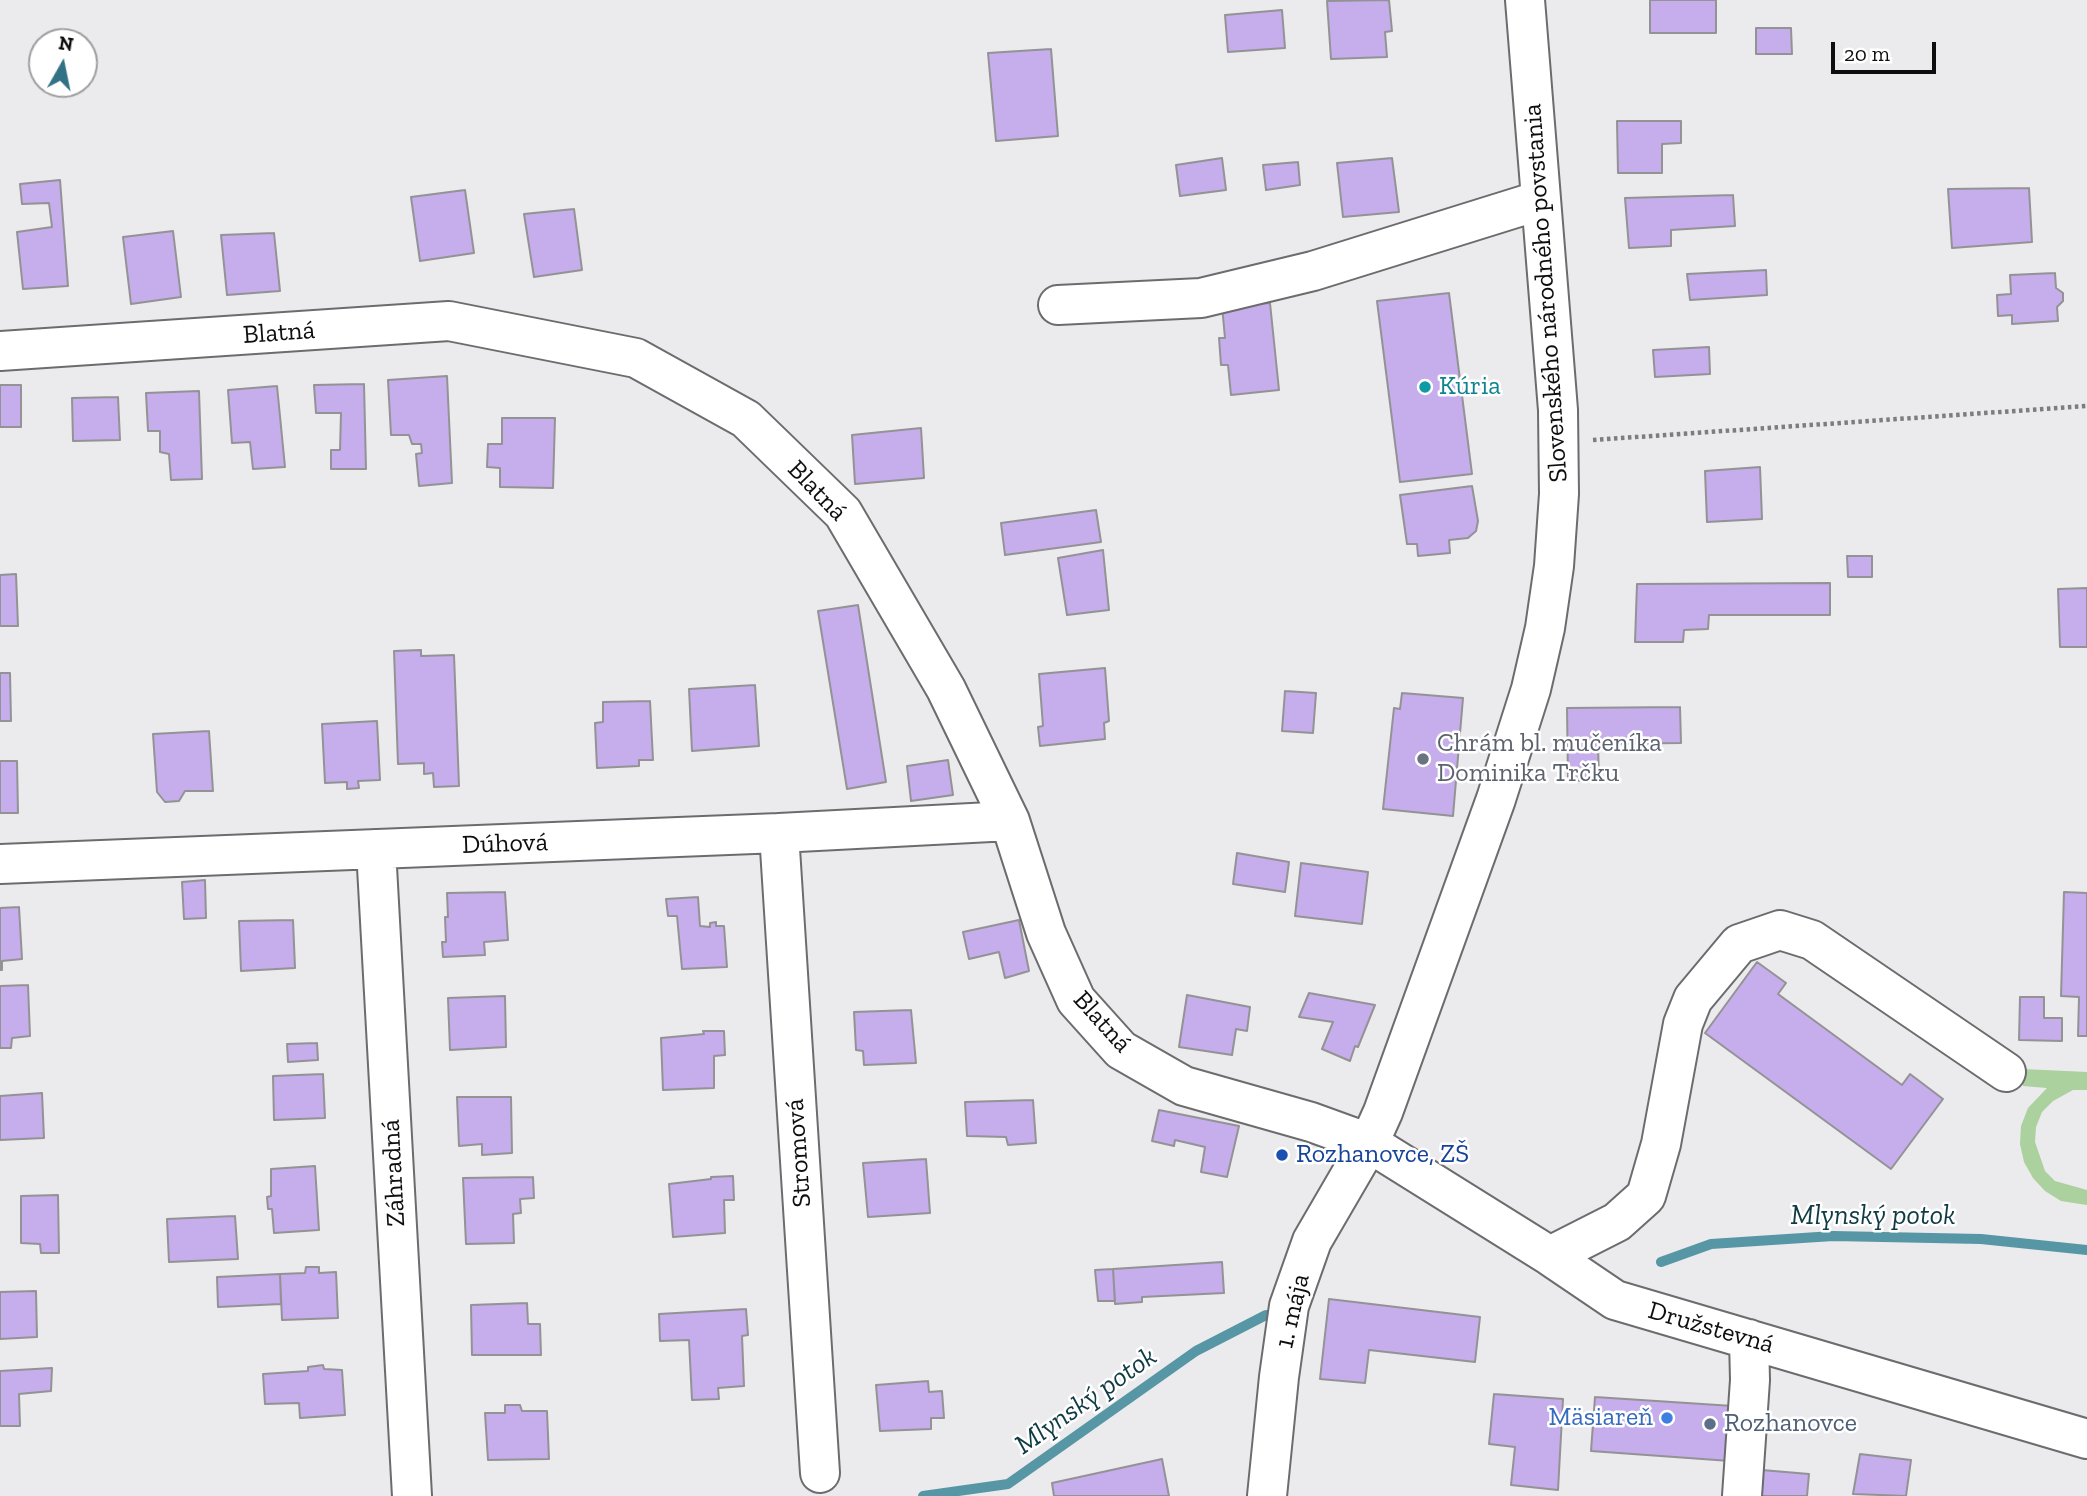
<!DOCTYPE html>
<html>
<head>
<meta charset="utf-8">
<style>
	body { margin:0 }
	#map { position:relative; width:2087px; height:1496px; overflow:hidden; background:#ebeaed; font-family:"Zilla Slab",serif }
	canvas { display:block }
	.north { position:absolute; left:28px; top:28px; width:70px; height:70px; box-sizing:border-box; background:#fff; border:2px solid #9f9f9f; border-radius:50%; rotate:9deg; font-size:19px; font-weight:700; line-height:28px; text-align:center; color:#0e0e0f }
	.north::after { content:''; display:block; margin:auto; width:24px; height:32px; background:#337187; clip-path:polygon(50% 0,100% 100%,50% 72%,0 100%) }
	.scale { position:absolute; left:1831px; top:42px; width:105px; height:32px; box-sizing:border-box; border:4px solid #0e0e0f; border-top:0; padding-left:9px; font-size:21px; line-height:24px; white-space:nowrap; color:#0e0e0f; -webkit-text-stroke:5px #fff; paint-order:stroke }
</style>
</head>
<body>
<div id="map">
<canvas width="2087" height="1496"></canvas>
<div class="north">N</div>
<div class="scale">20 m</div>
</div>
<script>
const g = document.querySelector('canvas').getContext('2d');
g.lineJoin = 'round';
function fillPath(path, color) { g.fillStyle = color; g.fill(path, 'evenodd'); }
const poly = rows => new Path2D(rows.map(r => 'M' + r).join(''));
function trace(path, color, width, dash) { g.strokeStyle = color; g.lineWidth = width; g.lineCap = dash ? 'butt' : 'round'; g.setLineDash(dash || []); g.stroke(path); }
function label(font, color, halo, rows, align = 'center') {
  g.font = font + ' "Zilla Slab",serif'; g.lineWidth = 5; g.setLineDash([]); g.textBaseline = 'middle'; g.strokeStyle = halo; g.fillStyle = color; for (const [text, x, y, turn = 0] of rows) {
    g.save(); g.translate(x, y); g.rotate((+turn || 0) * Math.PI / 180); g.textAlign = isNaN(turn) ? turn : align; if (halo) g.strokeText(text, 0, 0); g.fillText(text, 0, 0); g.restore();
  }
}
const green = poly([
	[2023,1069,2087,1072,2087,1090,2073,1090,2053,1101,2042,1112,2036,1127,2035,1142,2045,1171,2055,1181,2087,1190,2087,1205,2061,1201,2045,1191,2033,1178,2024,1162,2020,1144,2021,1126,2028,1108,2047,1088,2023,1086]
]);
const stream = poly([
	[1661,1262,1711,1244,1833,1236,1981,1239,2087,1250],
	[923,1496,1008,1484,1196,1351,1266,1315]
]);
const building = poly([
	[1389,0,1392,31,1385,32,1387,57,1331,59,1327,1,1389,0],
	[1650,0,1716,0,1716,33,1650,33,1650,0],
	[1282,10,1285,48,1228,52,1225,15,1282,10],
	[1756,28,1791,28,1792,54,1756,54,1756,28],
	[1051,49,1058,136,996,141,988,53,1051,49],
	[1617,121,1681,121,1681,143,1662,144,1662,173,1618,173,1617,121],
	[1222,158,1226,190,1180,196,1176,165,1222,158],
	[1392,158,1399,212,1343,217,1337,163,1392,158],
	[1298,162,1300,185,1266,190,1263,165,1298,162],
	[60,180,68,286,23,289,17,232,52,227,49,203,22,204,20,184,60,180],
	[2029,188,2032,242,1952,248,1948,189,2029,188],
	[465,190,474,253,420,261,411,197,465,190],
	[1733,195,1735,226,1671,230,1671,246,1629,248,1625,198,1733,195],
	[574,209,582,270,534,277,524,214,574,209],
	[173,231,181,297,131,304,123,237,173,231],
	[274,233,280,291,227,295,221,235,274,233],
	[1766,270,1767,295,1690,300,1687,274,1766,270],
	[2055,273,2056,288,2063,293,2063,301,2057,307,2058,321,2012,324,2012,315,1998,316,1997,295,2011,294,2010,275,2055,273],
	[1449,293,1472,474,1400,482,1377,301,1449,293],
	[1270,303,1279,390,1231,395,1228,365,1221,365,1219,338,1225,338,1222,306,1270,303],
	[1709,347,1710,374,1655,377,1653,350,1709,347],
	[447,376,452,483,419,486,416,454,422,453,421,444,412,444,409,435,391,435,388,380,447,376],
	[364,384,366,469,331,469,331,450,340,450,341,413,316,413,314,385,364,384],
	[0,385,21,385,21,427,0,427,0,385],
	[277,386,285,467,253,469,250,442,232,443,228,390,277,386],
	[199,391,202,479,171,480,169,454,160,452,160,431,148,431,146,393,199,391],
	[118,397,120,440,73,441,72,398,118,397],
	[502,418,555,418,553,488,500,487,500,468,487,467,488,444,502,444,502,418],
	[921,428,924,478,855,484,852,435,921,428],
	[1760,467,1762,519,1707,522,1705,471,1760,467],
	[1472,486,1478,521,1476,531,1468,538,1449,540,1450,553,1418,556,1417,544,1407,544,1400,495,1472,486],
	[1096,510,1101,542,1005,555,1001,523,1096,510],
	[1103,550,1109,610,1067,615,1058,558,1103,550],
	[1847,556,1872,556,1872,577,1848,577,1847,556],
	[16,574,18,626,0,626,0,575,16,574],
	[1830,583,1830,615,1709,615,1708,629,1684,630,1683,642,1635,642,1637,584,1830,583],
	[2087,588,2087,647,2060,647,2058,589,2087,588],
	[858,605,886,782,847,789,818,611,858,605],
	[421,650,421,656,454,655,459,786,434,787,433,773,424,774,424,763,398,764,394,651,421,650],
	[1105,668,1109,721,1104,723,1105,739,1040,746,1038,727,1043,726,1039,674,1105,668],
	[0,673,10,673,11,721,0,721,0,673],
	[755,685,759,746,692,751,689,689,755,685],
	[1285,691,1316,693,1313,733,1282,731,1285,691],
	[1402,693,1463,698,1453,816,1383,809,1394,708,1400,709,1402,693],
	[650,701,653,760,639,760,639,766,597,768,595,723,603,722,603,702,650,701],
	[1680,707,1681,743,1598,744,1599,780,1568,781,1567,708,1680,707],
	[377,721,380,780,358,781,359,788,347,789,347,782,325,783,322,724,377,721],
	[209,731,213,791,185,791,179,801,165,802,157,792,153,734,209,731],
	[948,760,953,795,911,801,907,766,948,760],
	[0,761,17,761,18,813,0,813,0,761],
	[1237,853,1289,862,1285,892,1233,884,1237,853],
	[1301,863,1368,872,1362,924,1295,916,1301,863],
	[205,880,206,918,184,919,182,882,205,880],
	[505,892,508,940,484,942,485,955,443,957,442,942,446,942,445,917,448,917,447,893,505,892],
	[2064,892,2087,893,2087,1036,2078,1036,2079,997,2061,996,2064,892],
	[698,897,700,926,710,927,710,923,716,922,716,926,724,926,727,967,682,969,677,916,668,916,666,899,698,897],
	[19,907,22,959,2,961,2,970,0,970,0,908,19,907],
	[293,920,295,968,241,971,239,921,293,920],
	[1019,920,1029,971,1005,978,999,952,969,959,963,932,1019,920],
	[1757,962,1786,983,1778,994,1902,1085,1910,1074,1943,1099,1891,1169,1705,1033,1757,962],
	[28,985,30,1036,12,1038,11,1048,0,1048,0,986,28,985],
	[1309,993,1375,1005,1358,1047,1355,1046,1350,1061,1322,1049,1333,1022,1299,1017,1309,993],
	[1187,995,1250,1007,1247,1031,1236,1029,1232,1055,1179,1047,1187,995],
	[505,996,506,1047,450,1050,448,998,505,996],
	[2020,997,2044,997,2044,1018,2062,1018,2062,1041,2019,1040,2020,997],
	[911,1010,916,1063,864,1065,863,1051,856,1050,854,1012,911,1010],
	[703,1031,724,1031,725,1055,714,1056,714,1088,663,1090,661,1038,704,1034,703,1031],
	[317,1043,318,1060,288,1062,287,1044,317,1043],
	[323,1074,325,1118,274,1120,273,1076,323,1074],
	[42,1093,44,1138,0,1140,0,1096,42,1093],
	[457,1097,511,1097,512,1153,482,1155,482,1144,459,1146,457,1097],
	[1033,1100,1036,1143,1008,1145,1006,1137,967,1136,965,1102,1033,1100],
	[1159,1110,1239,1126,1227,1177,1201,1172,1205,1147,1175,1140,1174,1146,1152,1141,1159,1110],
	[926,1159,930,1213,868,1217,863,1163,926,1159],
	[315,1166,319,1230,274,1233,272,1209,268,1209,267,1197,271,1196,271,1169,315,1166],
	[733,1176,734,1200,724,1200,725,1233,673,1237,669,1184,711,1179,711,1177,733,1176],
	[533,1177,534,1198,520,1199,521,1213,513,1214,514,1243,466,1244,463,1178,533,1177],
	[58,1195,59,1253,41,1253,40,1244,21,1243,21,1196,58,1195],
	[235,1216,238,1259,169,1262,167,1219,235,1216],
	[1222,1262,1224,1293,1142,1297,1142,1302,1115,1304,1113,1269,1222,1262],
	[306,1267,319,1267,319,1273,336,1272,338,1318,282,1320,280,1274,305,1273,306,1267],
	[1113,1269,1115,1301,1098,1301,1095,1270,1113,1269],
	[280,1274,281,1304,218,1307,217,1277,280,1274],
	[36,1291,37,1337,0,1339,0,1292,36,1291],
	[1329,1299,1480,1317,1475,1362,1369,1350,1365,1383,1320,1379,1329,1299],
	[527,1303,528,1324,540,1324,541,1355,472,1355,471,1305,527,1303],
	[746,1309,748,1335,742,1336,744,1386,718,1388,719,1399,692,1400,689,1340,660,1341,659,1314,746,1309],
	[323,1365,324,1369,342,1370,345,1415,300,1418,299,1403,265,1404,263,1374,308,1371,308,1367,323,1365],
	[52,1368,51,1391,19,1394,20,1426,0,1426,0,1371,52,1368],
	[928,1381,929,1392,942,1391,944,1418,931,1418,931,1429,880,1431,876,1385,928,1381],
	[1494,1394,1563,1399,1558,1490,1511,1485,1515,1447,1489,1444,1494,1394],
	[1595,1397,1733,1406,1730,1461,1591,1451,1595,1397],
	[505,1405,520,1405,522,1411,547,1411,549,1459,488,1460,485,1413,505,1413,505,1405],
	[1860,1454,1911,1460,1906,1496,1853,1494,1860,1454],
	[1162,1459,1169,1496,1054,1496,1052,1483,1162,1459],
	[1762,1470,1809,1474,1807,1496,1759,1496,1762,1470]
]);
const path = poly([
	[1593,440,2087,406]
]);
const minor = poly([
	[1058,305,1201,298,1313,271,1541,200],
	[0,351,449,321,636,358,746,419,843,513,946,689,1010,821,1046,933,1076,1000,1121,1050,1184,1086,1311,1122,1369,1143,1550,1256,1615,1300,2087,1439],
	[779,833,820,1473],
	[376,849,412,1496],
	[0,864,779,833,1010,821],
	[1550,1256,1617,1222,1646,1196,1661,1144,1683,1024,1693,999,1739,944,1780,930,1812,940,2006,1072],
	[1267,1496,1279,1377,1289,1306,1312,1241,1369,1143,1383,1112,1496,799,1531,689,1545,628,1554,566,1559,494,1558,410,1525,0],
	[1742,1496,1750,1380,1749,1339]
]);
const markers = [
	[1425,387,7,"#0f9aa8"],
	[1423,759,7,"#6b7280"],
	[1282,1155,7,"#1a4fb4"],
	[1667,1418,7,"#3f7fe0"],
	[1710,1424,7,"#5c6f8a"]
];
const streetNames = [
	["Slovenského národného povstania",1546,293,-94],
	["Blatná",279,333,-4],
	["Blatná",817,491,46],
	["Dúhová",505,844,-2],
	["Blatná",1102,1022,48],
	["Stromová",799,1153,-94],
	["Záhradná",394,1173,-93],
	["1. mája",1293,1311,-77],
	["Družstevná",1711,1328,16]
];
const cultureNames = [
	["Kúria",1439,387]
];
const worshipNames = [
	["Chrám bl. mučeníka",1437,744],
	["Dominika Trčku",1437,774]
];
const transitNames = [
	["Rozhanovce, ZŠ",1296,1155]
];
const shopNames = [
	["Mäsiareň",1653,1418]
];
const serviceNames = [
	["Rozhanovce",1724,1424]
];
const waterNames = [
	["Mlynský potok",1873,1216],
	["Mlynský potok",1086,1401,-35]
];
fillPath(green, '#aad19e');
trace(stream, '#5796a4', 10);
fillPath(building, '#c6adeb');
trace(building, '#939295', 2);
trace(minor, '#6c6b6e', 42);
trace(path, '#7d7c7e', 4.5, [3.5, 3.5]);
trace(minor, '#fff', 38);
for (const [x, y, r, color] of markers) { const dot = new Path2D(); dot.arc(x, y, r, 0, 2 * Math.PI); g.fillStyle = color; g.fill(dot); trace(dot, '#fff', 2.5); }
label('26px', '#0e0e0f', '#fff', streetNames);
label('26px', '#0d838f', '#fff', cultureNames, 'left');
label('26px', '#5b616d', '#fff', worshipNames, 'left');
label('26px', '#164399', '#fff', transitNames, 'left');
label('26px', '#366cbe', '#fff', shopNames, 'right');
label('26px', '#4e5e75', '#fff', serviceNames, 'left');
label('italic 28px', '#103b44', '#fff', waterNames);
</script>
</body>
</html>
